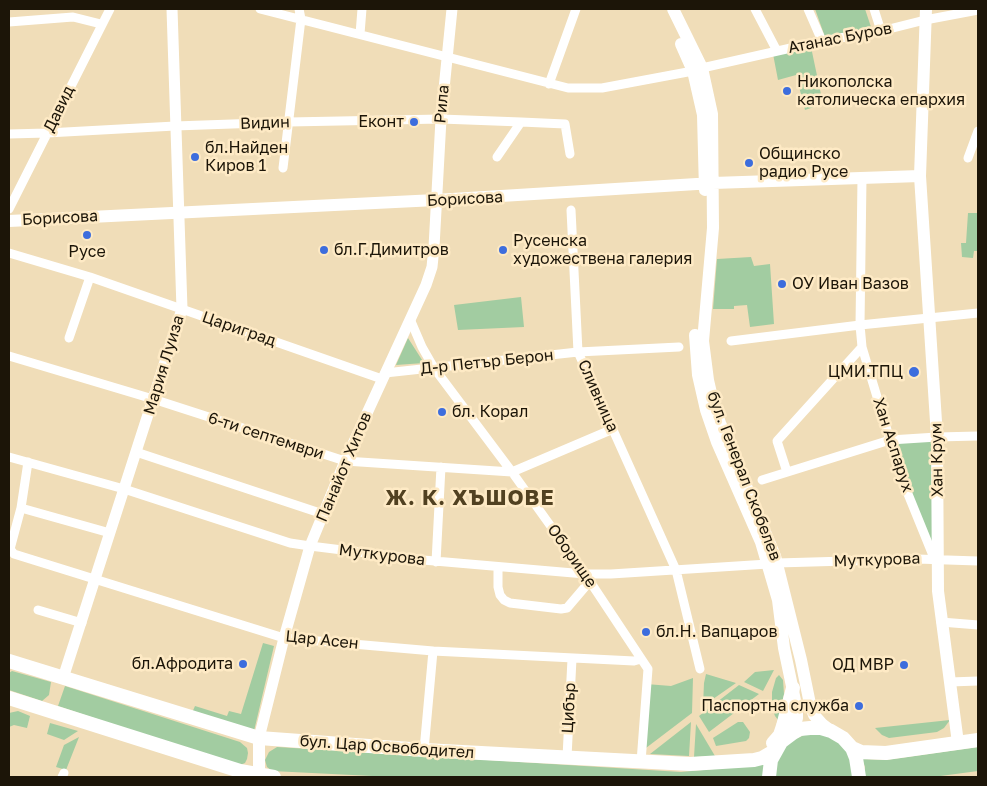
<!DOCTYPE html>
<html>
<head>
<meta charset="utf-8">
<style>
	body { margin:0 }
	#map { position:relative; width:987px; height:786px; overflow:hidden; background:#f0ddb8; font-family:"Golos Text",sans-serif }
	canvas { display:block }
	.frame { position:absolute; inset:0; border:10px solid #1c1508; pointer-events:none }
</style>
</head>
<body>
<div id="map">
<canvas width="987" height="786"></canvas>
<div class="frame"></div>
</div>
<script>
const g = document.querySelector('canvas').getContext('2d');
g.lineJoin = 'round';
function fillPath(path, color) { g.fillStyle = color; g.fill(path, 'evenodd'); }
const poly = rows => new Path2D(rows.map(r => 'M' + r).join(''));
function trace(path, color, width, dash) { g.strokeStyle = color; g.lineWidth = width; g.lineCap = dash ? 'butt' : 'round'; g.setLineDash(dash || []); g.stroke(path); }
function label(font, color, halo, rows, align = 'center') {
  g.font = font + ' "Golos Text",sans-serif'; g.lineWidth = 5; g.setLineDash([]); g.textBaseline = 'middle'; g.strokeStyle = halo; g.fillStyle = color; for (const [text, x, y, turn = 0] of rows) {
    g.save(); g.translate(x, y); g.rotate((+turn || 0) * Math.PI / 180); g.textAlign = isNaN(turn) ? turn : align; if (halo) g.strokeText(text, 0, 0); g.fillText(text, 0, 0); g.restore();
  }
}
const green = poly([
	[815,9,865,9,871,27,825,37],
	[811,47,823,104,805,110,796,75,778,80,773,54],
	[968,213,978,213,978,251,974,251,973,258,962,257,961,243,966,243],
	[751,257,754,266,770,264,774,324,750,327,747,305,734,306,734,309,713,309,717,259],
	[521,297,524,327,458,330,454,305],
	[408,338,424,363,396,365],
	[937,437,937,559,890,440],
	[263,643,274,646,254,731,191,715,195,706,227,716,229,711,241,714],
	[774,670,763,691,744,682,755,672],
	[12,671,51,682,49,695,42,701,9,690,9,673],
	[706,674,736,683,703,706,704,683],
	[779,675,783,680,784,694,778,720,775,716,772,708,772,692,776,678],
	[693,678,692,713,642,751,646,684,671,686],
	[739,685,759,694,709,732,699,716],
	[65,686,240,742,247,748,248,753,247,759,245,763,240,765,229,763,58,706],
	[18,711,30,716,27,728,14,725,9,727,9,713],
	[950,720,944,728,937,732,889,738,882,735,875,728],
	[691,722,689,756,650,754],
	[738,722,743,722,750,732,749,738,746,741,716,746,713,738],
	[50,723,78,731,64,740,47,734],
	[696,724,715,756,694,757],
	[816,734,828,736,838,742,847,751,852,762,853,777,775,777,777,760,783,749,793,740,804,735],
	[79,737,66,770,56,767,64,745],
	[277,747,681,772,747,766,767,760,766,777,392,777,272,771,267,767,265,760,269,752],
	[978,747,978,771,933,777,864,777,865,767,862,759,886,760]
]);
const minor = poly([
	[260,9,568,88,602,88,693,71],
	[755,9,777,51],
	[808,9,822,41],
	[874,9,881,31],
	[9,22,73,17,101,24],
	[360,34,362,9],
	[702,68,822,41,881,31,925,20,978,10],
	[549,84,576,9],
	[9,134,47,133,175,126,289,122,441,119,521,122],
	[497,157,521,122,565,124,570,154],
	[968,158,978,131],
	[283,168,301,19,299,9],
	[862,178,860,325,862,347,890,440,908,494,932,553,937,556],
	[9,209,110,9],
	[571,210,578,352,676,570,700,669],
	[9,253,90,277,382,379],
	[410,319,422,347,434,368,512,472,585,574,648,669,641,762],
	[69,338,90,277],
	[731,341,860,325,978,313],
	[9,356,153,399,345,461,512,472,613,429],
	[385,373,578,352,679,347],
	[136,452,323,514],
	[9,457,124,489,290,543,310,546,423,560,585,574,611,574,768,564],
	[28,462,21,508,10,549,14,554,284,638,433,651,634,661,641,659],
	[787,472,777,441,862,347],
	[762,480,890,440,937,437,978,436],
	[21,508,110,533],
	[436,562,441,467],
	[777,563,917,559,978,561],
	[498,567,498,587,500,595,504,600,510,603,561,609,567,608,590,581],
	[38,610,82,623],
	[941,622,978,625],
	[950,682,978,681],
	[424,750,433,651],
	[567,757,572,659],
	[62,777,64,773]
]);
const tertiary = poly([
	[63,678,182,309,172,9],
	[259,738,284,638,310,546,345,461,426,285,432,267,434,247,441,119,452,9]
]);
const secondary = poly([
	[673,9,702,68,712,114,713,228,703,341,708,380,714,406,720,423,775,556,801,660,810,704,814,715,822,724,831,731],
	[926,9,920,176,937,437,938,591,958,743],
	[681,44,693,71,703,115,705,190],
	[9,221,436,200,713,183,920,176],
	[695,335,698,375,706,410,717,442,761,542,778,600,784,648,797,710,797,718,793,733],
	[259,738,259,777]
]);
const primary = poly([
	[9,661,259,738,424,750,690,764,754,760,762,758,774,751],
	[9,698,240,771,274,777],
	[773,743,780,735,783,726,793,688],
	[852,748,861,752,886,753,978,740],
	[769,777,771,760,781,742,793,733,800,729,810,728,821,728,831,731,843,738,852,748,856,758,859,777]
]);
const markers = [
	[787,91,5,"#3d6ddd"],
	[414,122,5,"#3d6ddd"],
	[195,157,5,"#3d6ddd"],
	[749,163,5,"#3d6ddd"],
	[87,235,5,"#3d6ddd"],
	[324,250,5,"#3d6ddd"],
	[503,250,5,"#3d6ddd"],
	[782,284,5,"#3d6ddd"],
	[914,372,6,"#3d6ddd"],
	[442,412,5,"#3d6ddd"],
	[646,632,5,"#3d6ddd"],
	[243,664,5,"#3d6ddd"],
	[904,665,5,"#3d6ddd"],
	[859,706,5,"#3d6ddd"]
];
const streetNames = [
	["Атанас Буров",840,38,-11],
	["Рила",442,104,-85],
	["Давид",59,109,-64],
	["Видин",265,123,-2],
	["Борисова",465,199,-3],
	["Борисова",60,218,-3],
	["Цариград",239,329,19],
	["Д-р Петър Берон",487,362,-6],
	["Мария Луиза",164,365,-73],
	["Сливница",598,396,66],
	["6-ти септември",266,436,18],
	["Хан Аспарух",893,445,72],
	["Хан Крум",937,460,-91],
	["Панайот Хитов",344,467,-67],
	["бул. Генерал Скобелев",744,476,69],
	["Муткурова",382,555,7],
	["Оборище",572,556,55],
	["Муткурова",877,560,-2],
	["Цар Асен",322,640,6],
	["Цибър",569,708,-87],
	["бул. Цар Освободител",387,747,4]
];
const poiNames = [
	["Никополска",797,82],
	["католическа епархия",797,100],
	["Еконт",404,122,"right"],
	["бл.Найден",205,148],
	["Киров 1",205,166],
	["Общинско",759,154],
	["радио Русе",759,172],
	["Русенска",513,241],
	["художествена галерия",513,259],
	["бл.Г.Димитров",334,250],
	["Русе",87,252,"center"],
	["ОУ Иван Вазов",792,284],
	["ЦМИ.ТПЦ",903,372,"right"],
	["бл. Корал",452,412],
	["бл.Н. Вапцаров",656,632],
	["бл.Афродита",233,664,"right"],
	["ОД МВР",894,665,"right"],
	["Паспортна служба",849,706,"right"]
];
const districtNames = [
	["Ж. К. ХЪШОВЕ",470,498]
];
fillPath(green, '#a2cca1');
trace(minor, '#fff', 9);
trace(tertiary, '#fff', 11);
trace(secondary, '#fff', 12);
trace(primary, '#fff', 14);
for (const [x, y, r, color] of markers) { const dot = new Path2D(); dot.arc(x, y, r, 0, 2 * Math.PI); g.fillStyle = color; g.fill(dot); trace(dot, '#feeac5', 2); }
label('16px', '#1c1508', '#feeac5', streetNames);
label('16px', '#1c1508', '#feeac5', poiNames, 'left');
g.letterSpacing = '1px';
label('bold 21px', '#514121', '#feeac5', districtNames);
g.letterSpacing = '0px';
</script>
</body>
</html>
